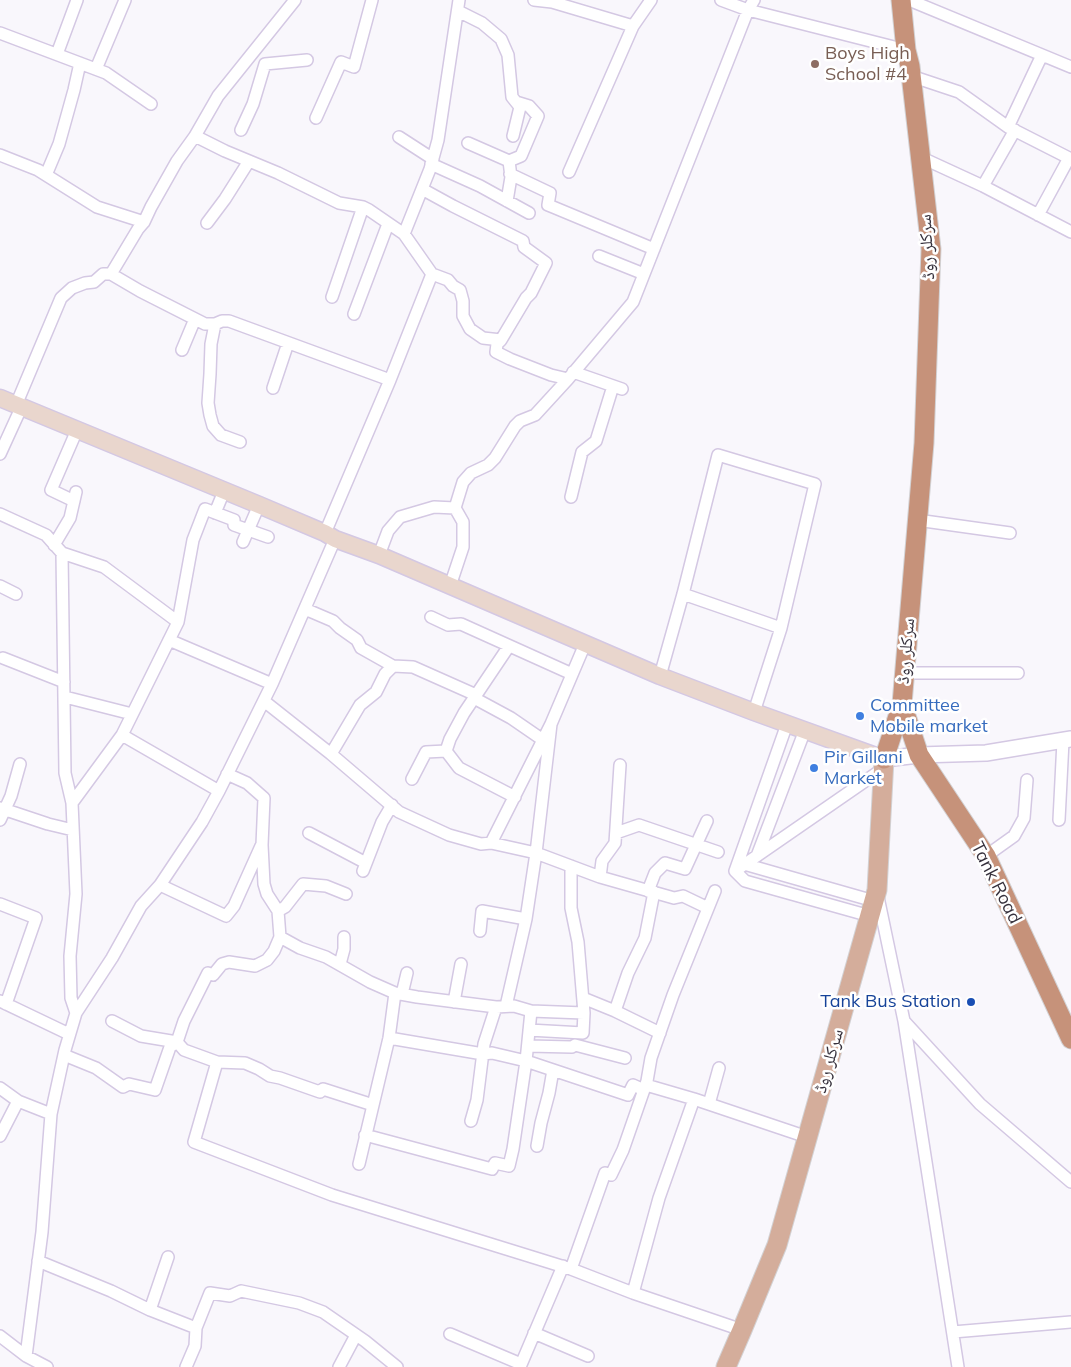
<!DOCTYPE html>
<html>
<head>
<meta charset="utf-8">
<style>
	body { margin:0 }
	canvas { display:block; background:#f9f7fc }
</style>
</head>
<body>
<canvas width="1071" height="1367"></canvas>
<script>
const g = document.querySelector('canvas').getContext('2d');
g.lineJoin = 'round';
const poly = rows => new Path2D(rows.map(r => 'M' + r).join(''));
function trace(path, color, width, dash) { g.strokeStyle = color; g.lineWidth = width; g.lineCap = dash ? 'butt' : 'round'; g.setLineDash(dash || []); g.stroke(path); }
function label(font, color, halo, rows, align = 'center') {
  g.font = font + ' Mulish,"Noto Naskh Arabic",sans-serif'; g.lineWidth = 5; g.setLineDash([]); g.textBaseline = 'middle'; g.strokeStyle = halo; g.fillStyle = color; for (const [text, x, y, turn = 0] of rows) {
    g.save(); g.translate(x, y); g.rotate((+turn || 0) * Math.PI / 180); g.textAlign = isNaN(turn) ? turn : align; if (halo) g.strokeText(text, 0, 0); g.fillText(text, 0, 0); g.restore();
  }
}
const minor = poly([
	[534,0,552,2,633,26],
	[721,0,748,10,906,50],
	[909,0,1071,67],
	[458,11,482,23,501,39,508,55,512,97,520,107,513,136],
	[0,33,106,73,151,104],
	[57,54,77,0],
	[96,69,125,0],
	[911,76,959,92,1008,127,1071,159],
	[316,118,341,62,354,67,372,0],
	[1008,127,1042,55],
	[241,130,253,104,265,64,307,60],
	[195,136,225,151,278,173,339,203,363,207,369,210,404,234,432,274,448,280,453,286,460,290,463,301,463,316,470,329,483,338,501,340,497,344,496,352,510,359,551,375,568,379],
	[399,137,433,159],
	[468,143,509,161,511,177,507,201],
	[0,155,38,170,97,207,144,222],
	[920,157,983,186,1071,232],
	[509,161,521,156,538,116,529,106,516,102],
	[431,164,480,186,529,213],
	[569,172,633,26,651,0],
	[510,174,550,193,548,205,553,207,654,249],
	[46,175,59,144,74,90,80,63],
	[983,186,1015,130],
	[422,189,453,206,523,241,524,247,546,263,531,293,526,298,501,340],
	[1038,215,1069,158],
	[207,223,225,199,249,161],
	[404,234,430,169,438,140,459,0],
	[599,256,644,274],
	[111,274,140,291,205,324,215,324,222,321,229,321,390,380],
	[332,297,363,207],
	[354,314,388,224],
	[215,324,211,344,210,374,208,403,210,415,213,426,221,435,240,442],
	[182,350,195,319],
	[573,372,622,389],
	[273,388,288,343],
	[16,405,61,298,72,288,85,283,94,282,103,274,111,274,138,229,144,222,151,207,177,161,195,136,218,96,295,0],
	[0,454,21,408],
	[571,497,582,452,596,441,613,386],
	[74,501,51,490,77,430],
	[215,513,224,491],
	[0,514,46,535,62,553,104,567,178,622],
	[917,520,1010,533],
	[325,533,390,380,432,274],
	[243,542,259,505],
	[54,545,70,518,76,492],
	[62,553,65,773,72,803,76,894,70,956,71,998,76,1013],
	[379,555,388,531,400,517,434,507,455,508],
	[0,586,16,594],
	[450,586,463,547,463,522,455,508,463,482,471,473,488,465,495,458,515,426,520,421,535,415,568,379,633,302,748,10,754,0],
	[683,594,781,628],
	[305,609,333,621,340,628,357,640,361,648,393,666,413,667,476,695],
	[431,617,448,625,461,624,572,674],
	[169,640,272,684],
	[3,658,64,682],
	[904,673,1018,673],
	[660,676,683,594,718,455,815,484,781,628,754,712],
	[65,697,132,714],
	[474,698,511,718,543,740],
	[264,701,331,754,399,812,449,835,481,844,491,843,536,853,600,877,674,898,683,896,708,908],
	[122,735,219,791],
	[446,751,450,739,464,713,509,646],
	[446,751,459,768,515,797],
	[331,754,360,705,376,692,385,674,393,666],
	[412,779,426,752,446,751],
	[72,803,122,735,178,622,193,540,205,509,234,520,234,525,268,537],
	[0,808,48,824,73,830],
	[0,820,11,796,20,764],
	[1059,820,1063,741],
	[309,833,366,863],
	[616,833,639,825,718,852],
	[491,843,551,724,585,644],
	[757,856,805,730],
	[986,856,1014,836,1024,818,1027,780],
	[744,864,874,901],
	[363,871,382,822,392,805],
	[735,871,884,768],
	[735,871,787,724],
	[735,871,745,881,870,916],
	[600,877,602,861,615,843,620,765],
	[160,885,226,916,234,906,261,846],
	[648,891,655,873,665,863,685,869,707,821],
	[878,897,904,1021,958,1367],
	[0,904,36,918,6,1004],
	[278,911,285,907,303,884,326,886,346,894],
	[480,931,482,911,526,919],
	[280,937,300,948,326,957,370,982,395,993,417,997,496,1007,514,1006,531,1011,584,1013],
	[340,964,344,949,344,937],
	[402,994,407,973],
	[583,998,615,1011,660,1033],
	[0,1001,69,1034],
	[454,1002,461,964],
	[506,1006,526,919,536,853,551,724],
	[615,1011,628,973,645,938,654,892],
	[112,1021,141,1036,177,1042,184,1050,217,1062,245,1063,259,1069,270,1076,280,1078,320,1092,323,1089,373,1105],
	[904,1021,980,1104,1071,1182],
	[529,1030,583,1033,584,1013,578,942,571,908,571,866],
	[389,1038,483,1054,492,1053,526,1061,628,1095,633,1085,644,1090],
	[528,1046,572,1047,575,1045,625,1058],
	[64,1055,96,1068,123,1087,129,1084,155,1090,170,1047,177,1042,184,1021,208,973,213,975,222,964,229,962,255,966,267,960,274,951,280,937,278,911,267,894,264,884,262,845,264,798,247,783,227,774],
	[217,1062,194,1142,332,1195,571,1269,633,1293,742,1330],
	[646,1085,694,1099,807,1137],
	[0,1088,18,1101,51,1114],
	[709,1104,719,1068],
	[471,1121,477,1100,484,1044,496,1007],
	[365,1135,492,1169,495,1163,509,1166,513,1149,526,1061,531,1011],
	[0,1136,18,1101],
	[537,1146,541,1123,549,1093,553,1070],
	[359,1164,389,1038,395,993],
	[38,1261,111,1291,150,1310,196,1328],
	[571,1269,605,1173,611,1175,623,1150,647,1081,651,1058,673,995,715,891],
	[633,1293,659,1198,694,1099],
	[150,1310,168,1257],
	[953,1332,1071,1322],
	[534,1333,588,1356],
	[450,1334,521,1364],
	[0,1336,26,1356,47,1367],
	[26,1356,42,1232,51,1114,65,1050,76,1013,112,958,141,906,160,885,202,822,219,791,272,684,335,539],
	[186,1367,195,1346,196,1328,210,1293,230,1296,241,1291,299,1303,323,1312,365,1341,397,1367],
	[339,1367,356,1335],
	[520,1367,563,1266]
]);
const tertiary = poly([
	[884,759,919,755,986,753,1071,739]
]);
const secondary = poly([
	[0,398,259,505,325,533,335,539,379,555,660,676,754,712,884,759]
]);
const primary = poly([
	[726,1367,742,1330,777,1245,877,890,884,759]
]);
const trunk = poly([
	[902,704,919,755,986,856,1071,1039],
	[884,759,902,704,924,443,931,249,910,66,906,50,901,0]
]);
const markers = [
	[815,64,5,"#8d6e63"],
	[860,716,5,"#3f7fe0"],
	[814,768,5,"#3f7fe0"],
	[971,1002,5,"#1a4fb4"]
];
const educationNames = [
	["Boys High",825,54],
	["School #4",825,75]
];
const streetNames = [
	["سرکلر روڈ",927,247,-93],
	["سرکلر روڈ",906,651,-85],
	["Tank Road",996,883,63],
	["سرکلر روڈ",829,1061,-74]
];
const shopNames = [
	["Committee",870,706],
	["Mobile market",870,727],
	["Pir Gillani",824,758],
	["Market",824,779]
];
const transitNames = [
	["Tank Bus Station",961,1002]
];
trace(minor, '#d4c8e3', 14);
trace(tertiary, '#d4c8e3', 18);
trace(secondary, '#d4c8e3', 19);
trace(primary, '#d3d2d4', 21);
trace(trunk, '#d3d2d4', 21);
trace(minor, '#fff', 11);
trace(tertiary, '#fff', 15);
trace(secondary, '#e9d6cd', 16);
trace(primary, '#d4ad9b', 19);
trace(trunk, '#c6927a', 19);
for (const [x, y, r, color] of markers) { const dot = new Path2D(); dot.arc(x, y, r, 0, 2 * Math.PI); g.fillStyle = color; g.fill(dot); trace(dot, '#fff', 2); }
label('18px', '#785e54', '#fff', educationNames, 'left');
label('18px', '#37323d', '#fff', streetNames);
label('18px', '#366cbe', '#fff', shopNames, 'left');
label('18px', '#164399', '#fff', transitNames, 'right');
</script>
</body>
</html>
